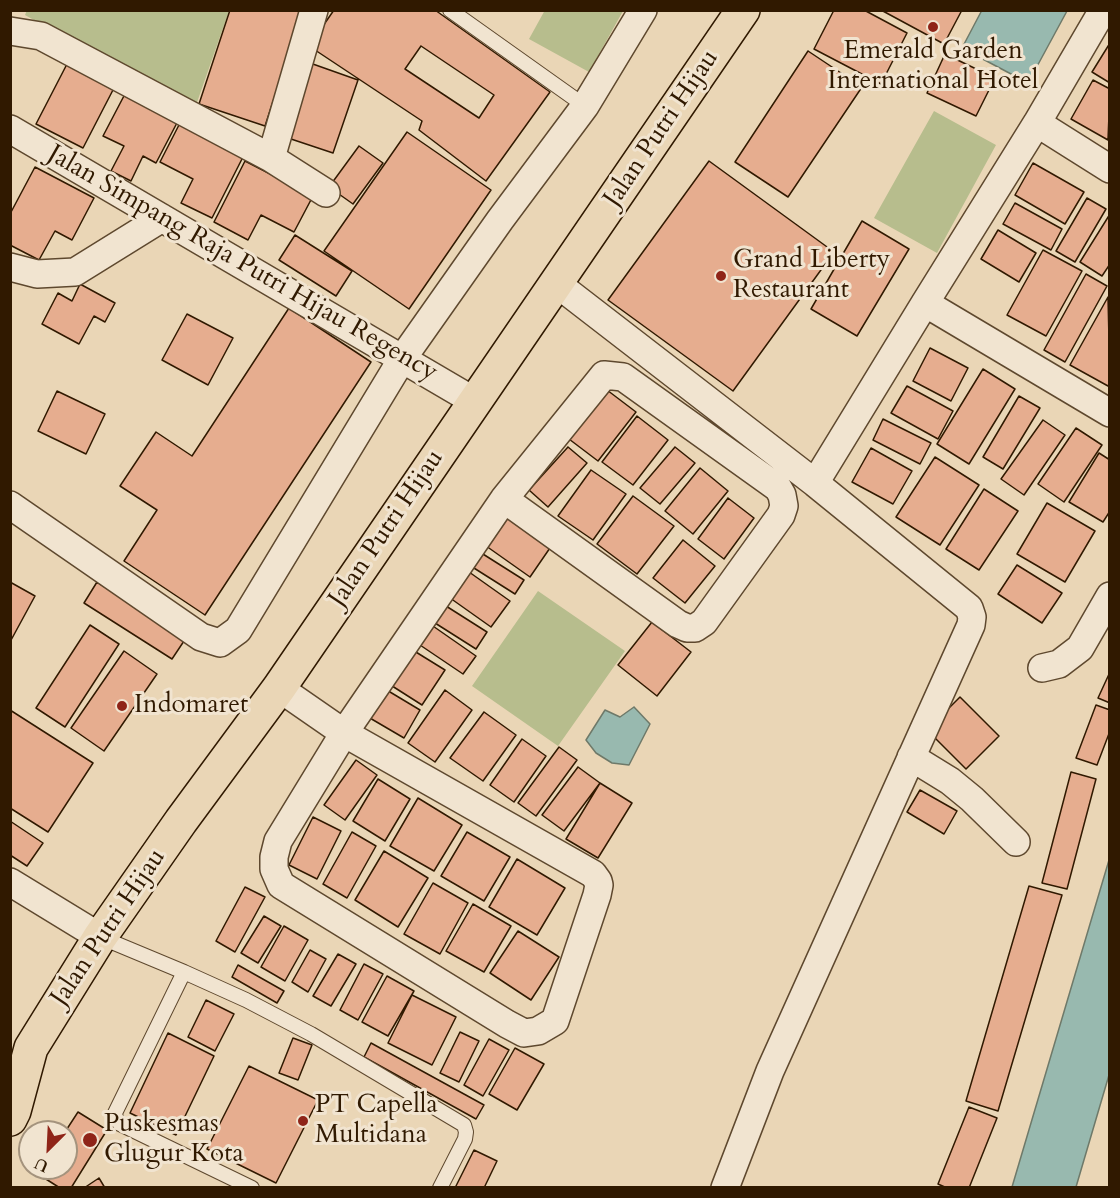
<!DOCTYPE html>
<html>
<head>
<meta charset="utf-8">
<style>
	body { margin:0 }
	#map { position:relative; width:1120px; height:1198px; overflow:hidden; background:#ead6b6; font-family:Cardo,serif }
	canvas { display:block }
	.frame { position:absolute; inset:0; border:12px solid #301900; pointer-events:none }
	.north { position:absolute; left:18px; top:1120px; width:60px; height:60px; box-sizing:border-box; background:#f1e4d0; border:2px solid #a4937d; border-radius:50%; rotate:204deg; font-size:16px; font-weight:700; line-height:24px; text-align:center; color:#301900 }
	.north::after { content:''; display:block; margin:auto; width:21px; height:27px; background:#8f2418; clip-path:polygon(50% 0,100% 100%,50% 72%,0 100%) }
</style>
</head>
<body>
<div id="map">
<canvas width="1120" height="1198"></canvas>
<div class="frame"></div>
<div class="north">U</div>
</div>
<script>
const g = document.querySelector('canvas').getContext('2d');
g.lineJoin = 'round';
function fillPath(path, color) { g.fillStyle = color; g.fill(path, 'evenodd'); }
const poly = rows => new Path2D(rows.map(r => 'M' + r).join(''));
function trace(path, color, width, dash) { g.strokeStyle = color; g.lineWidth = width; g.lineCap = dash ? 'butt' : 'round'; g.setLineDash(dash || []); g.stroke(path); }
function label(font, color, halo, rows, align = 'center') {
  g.font = font + ' Cardo,serif'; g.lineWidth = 6; g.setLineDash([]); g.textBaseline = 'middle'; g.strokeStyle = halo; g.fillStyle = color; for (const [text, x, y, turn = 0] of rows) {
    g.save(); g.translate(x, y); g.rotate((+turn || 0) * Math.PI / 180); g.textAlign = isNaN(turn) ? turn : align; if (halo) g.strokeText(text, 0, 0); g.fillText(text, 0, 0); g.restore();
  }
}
const green = poly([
	[27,10,229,11,194,111,25,15],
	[545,10,623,10,623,11,589,72,529,39],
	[934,111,996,145,937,253,874,218],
	[538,591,625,651,558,746,472,686]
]);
const water = poly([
	[982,10,1067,11,1028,83,962,48,982,10],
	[634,707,650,724,629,765,612,763,596,753,586,740,605,710,620,717,634,707],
	[1109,860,1109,1075,1076,1187,1012,1187,1109,860]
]);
const building = poly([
	[230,10,303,10,265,126,199,104,230,10],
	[334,10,435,10,550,92,486,181,419,130,422,121,309,46,334,10],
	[421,46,494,95,479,118,405,69,421,46],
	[834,10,864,10,907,33,881,84,814,49,834,10],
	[881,10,962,10,944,44,881,10],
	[1110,43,1110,83,1092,72,1110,43],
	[808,51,862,87,788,197,735,162,808,51],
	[945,54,995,78,976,116,927,93,945,54],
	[310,63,358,80,333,153,285,137,310,63],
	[67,64,114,88,83,148,36,124,67,64],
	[1093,80,1110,89,1108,140,1071,119,1093,80],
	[126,92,179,119,156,163,143,156,131,181,111,171,124,146,103,136,126,92],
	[181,121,245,153,212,218,181,203,193,179,160,162,181,121],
	[407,132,491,190,409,309,324,251,407,132],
	[359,146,383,163,353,204,329,187,359,146],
	[245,161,313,196,294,232,261,215,248,240,214,222,245,161],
	[709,161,834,252,733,391,608,300,709,161],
	[1033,163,1084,192,1065,224,1015,195,1033,163],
	[35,167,94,198,72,240,55,231,39,260,10,245,10,214,35,167],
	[1087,198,1106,209,1075,262,1056,251,1087,198],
	[1015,203,1062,229,1051,250,1003,224,1015,203],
	[1110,214,1110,264,1102,276,1080,262,1110,214],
	[862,221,909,249,857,336,811,309,862,221],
	[998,230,1036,253,1019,282,981,259,998,230],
	[295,235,352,271,336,296,279,260,295,235],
	[1043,250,1082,271,1046,336,1007,315,1043,250],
	[1086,274,1107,286,1065,362,1044,350,1086,274],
	[80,284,115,303,105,322,94,316,79,344,42,324,58,293,72,301,80,284],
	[1108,297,1110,383,1108,386,1070,365,1108,297],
	[289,308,371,362,205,615,124,561,157,510,120,486,156,432,192,456,289,308],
	[187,314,233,338,208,385,162,360,187,314],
	[930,348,968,368,951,401,913,381,930,348],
	[983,369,1015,389,969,464,937,444,983,369],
	[907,386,953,411,938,439,891,413,907,386],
	[603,387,636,412,598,461,565,436,603,387],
	[57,391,105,414,86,454,38,431,57,391],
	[1019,396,1040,408,1003,469,983,457,1019,396],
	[637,416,668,440,633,485,602,462,637,416],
	[883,419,931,443,920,464,873,440,883,419],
	[1043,420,1065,435,1024,495,1001,479,1043,420],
	[1076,428,1102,445,1064,502,1038,484,1076,428],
	[568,447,587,463,548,507,529,490,568,447],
	[675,447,695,463,660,504,640,488,675,447],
	[871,448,912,471,893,504,852,482,871,448],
	[1099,453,1110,460,1110,511,1103,522,1069,502,1099,453],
	[935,457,979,485,940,545,896,517,935,457],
	[700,468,728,491,693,534,665,511,700,468],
	[591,470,626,494,593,540,558,516,591,470],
	[984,489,1018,511,979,570,946,549,984,489],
	[633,496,674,526,637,574,597,544,633,496],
	[728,498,754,518,724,559,698,539,728,498],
	[1047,503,1095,531,1065,582,1017,554,1047,503],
	[500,510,552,545,530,577,479,541,500,510],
	[683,540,715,566,685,603,653,578,683,540],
	[475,549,524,580,515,594,466,563,475,549],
	[1017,565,1062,593,1042,623,998,594,1017,565],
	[462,567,510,601,491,627,443,593,462,567],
	[10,582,35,596,10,642,10,582],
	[97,582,186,638,172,659,84,603,97,582],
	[446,606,487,632,476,649,435,623,446,606],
	[652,622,691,652,657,696,618,665,652,622],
	[430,624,476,656,463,674,417,643,430,624],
	[90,625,119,644,65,727,36,708,90,625],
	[411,649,445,670,422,705,389,684,411,649],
	[124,651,157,674,104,751,71,728,124,651],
	[1110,672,1110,703,1098,698,1110,672],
	[380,686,420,710,404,738,363,714,380,686],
	[445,690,472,710,435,762,408,743,445,690],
	[960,697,999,736,966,769,927,730,960,697],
	[1096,705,1110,710,1110,731,1097,765,1076,758,1096,705],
	[10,710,93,763,48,832,10,808,10,710],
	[484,712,516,735,483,781,450,758,484,712],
	[522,739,546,756,514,802,490,785,522,739],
	[559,747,577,760,536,816,518,803,559,747],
	[356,760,377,775,345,820,324,805,356,760],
	[578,767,600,783,564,831,542,815,578,767],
	[1071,772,1096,779,1067,889,1042,883,1071,772],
	[378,779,410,799,385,841,353,821,378,779],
	[600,783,632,803,598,858,566,839,600,783],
	[920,790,957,811,944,834,907,812,920,790],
	[418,798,462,825,434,871,390,846,418,798],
	[313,817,341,831,317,879,289,865,313,817],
	[10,821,43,843,27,866,10,855,10,821],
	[352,832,376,846,347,898,323,884,352,832],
	[467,832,510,857,484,901,441,876,467,832],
	[384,851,428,878,398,927,355,900,384,851],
	[517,859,565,888,537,935,489,907,517,859],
	[433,883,468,903,440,954,404,934,433,883],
	[1029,886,1062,895,998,1111,966,1101,1029,886],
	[245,887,265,897,235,952,216,941,245,887],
	[473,904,511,926,484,972,446,951,473,904],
	[264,916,281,926,258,963,241,953,264,916],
	[284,926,308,940,285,981,261,967,284,926],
	[518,931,559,957,531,1000,490,973,518,931],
	[310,950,326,959,308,992,292,982,310,950],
	[338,954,356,964,331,1006,313,996,338,954],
	[364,964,383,974,358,1020,340,1010,364,964],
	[238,965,284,991,277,1003,232,977,238,965],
	[387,976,414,991,388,1036,362,1022,387,976],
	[412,995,456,1017,432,1065,388,1043,412,995],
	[206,1000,234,1014,215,1051,188,1037,206,1000],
	[460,1032,479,1041,459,1082,440,1073,460,1032],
	[168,1033,214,1056,176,1135,130,1113,168,1033],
	[293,1038,312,1045,298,1080,279,1073,293,1038],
	[489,1039,509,1050,483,1096,464,1085,489,1039],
	[371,1043,484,1105,476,1119,364,1057,371,1043],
	[515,1048,544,1064,517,1110,489,1094,515,1048],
	[249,1066,318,1100,276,1183,207,1149,249,1066],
	[969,1107,997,1118,969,1188,947,1188,938,1184,969,1107],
	[78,1112,107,1130,71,1188,60,1188,38,1174,42,1168,66,1168,65,1132,78,1112],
	[474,1150,497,1161,484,1188,455,1188,474,1150],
	[99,1178,105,1188,84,1188,99,1178]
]);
const service = poly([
	[450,10,585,106],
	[100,937,184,972,115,1113,116,1118,120,1124,252,1188],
	[184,972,246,1000,311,1034,464,1125,466,1132,465,1139,440,1188]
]);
const minor = poly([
	[10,31,41,36,271,158,326,193],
	[1037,123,1110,169],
	[10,129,474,401],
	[271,158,314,10],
	[10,267,37,274,75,272,162,218],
	[556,283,815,483,969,608,972,617,971,625,770,1071,725,1188],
	[925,303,1110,413],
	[815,483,925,303,1037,123,1103,10],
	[10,505,201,637,220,643,238,630,402,359,500,220,585,106,643,10],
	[1042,668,1059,664,1080,648,1110,596],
	[279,688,344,733,593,874,598,881,599,885,597,895,555,1021,538,1031,524,1033,507,1024,281,885,274,869,274,857,278,841,344,733,504,499,604,375,623,377,778,488,782,495,784,506,781,515,704,622,695,628,687,628,678,624,504,499],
	[911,757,950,781,972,799,1016,842],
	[10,882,100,937]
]);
const primary = poly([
	[10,1119,14,1111,31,1048,100,937,181,821,279,688,743,10]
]);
const markers = [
	[933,27,6,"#8f2418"],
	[721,276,6,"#8f2418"],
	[122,706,6,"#8f2418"],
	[303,1121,6,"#8f2418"],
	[90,1140,8,"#8f2418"]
];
const poiNames = [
	["Emerald Garden",933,52,"center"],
	["International Hotel",933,82,"center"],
	["Grand Liberty",733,261],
	["Restaurant",733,291],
	["Indomaret",134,706],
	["PT Capella",315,1106],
	["Multidana",315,1136],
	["Puskesmas",104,1125],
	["Glugur Kota",104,1155]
];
const streetNames = [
	["Jalan Putri Hijau",662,129,-56],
	["Jalan Simpang Raja Putri Hijau Regency",242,264,30],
	["Jalan Putri Hijau",387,529,-56],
	["Jalan Putri Hijau",109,928,-56]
];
fillPath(green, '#b7bd8d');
fillPath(water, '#98b9af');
trace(water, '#6e7969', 1.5);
fillPath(building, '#e6ad8f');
trace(building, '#301900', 1.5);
trace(service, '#5e482e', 16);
trace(minor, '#5e482e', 30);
trace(primary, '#301900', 36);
trace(service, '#f1e4d0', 14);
trace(minor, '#f1e4d0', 27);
trace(primary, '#ead6b6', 33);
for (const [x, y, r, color] of markers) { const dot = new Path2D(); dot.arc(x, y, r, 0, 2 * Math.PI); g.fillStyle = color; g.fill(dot); trace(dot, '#f1e4d0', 2); }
label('26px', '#301900', '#f1e4d0', poiNames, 'left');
label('26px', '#301900', '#f1e4d0', streetNames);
</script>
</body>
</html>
